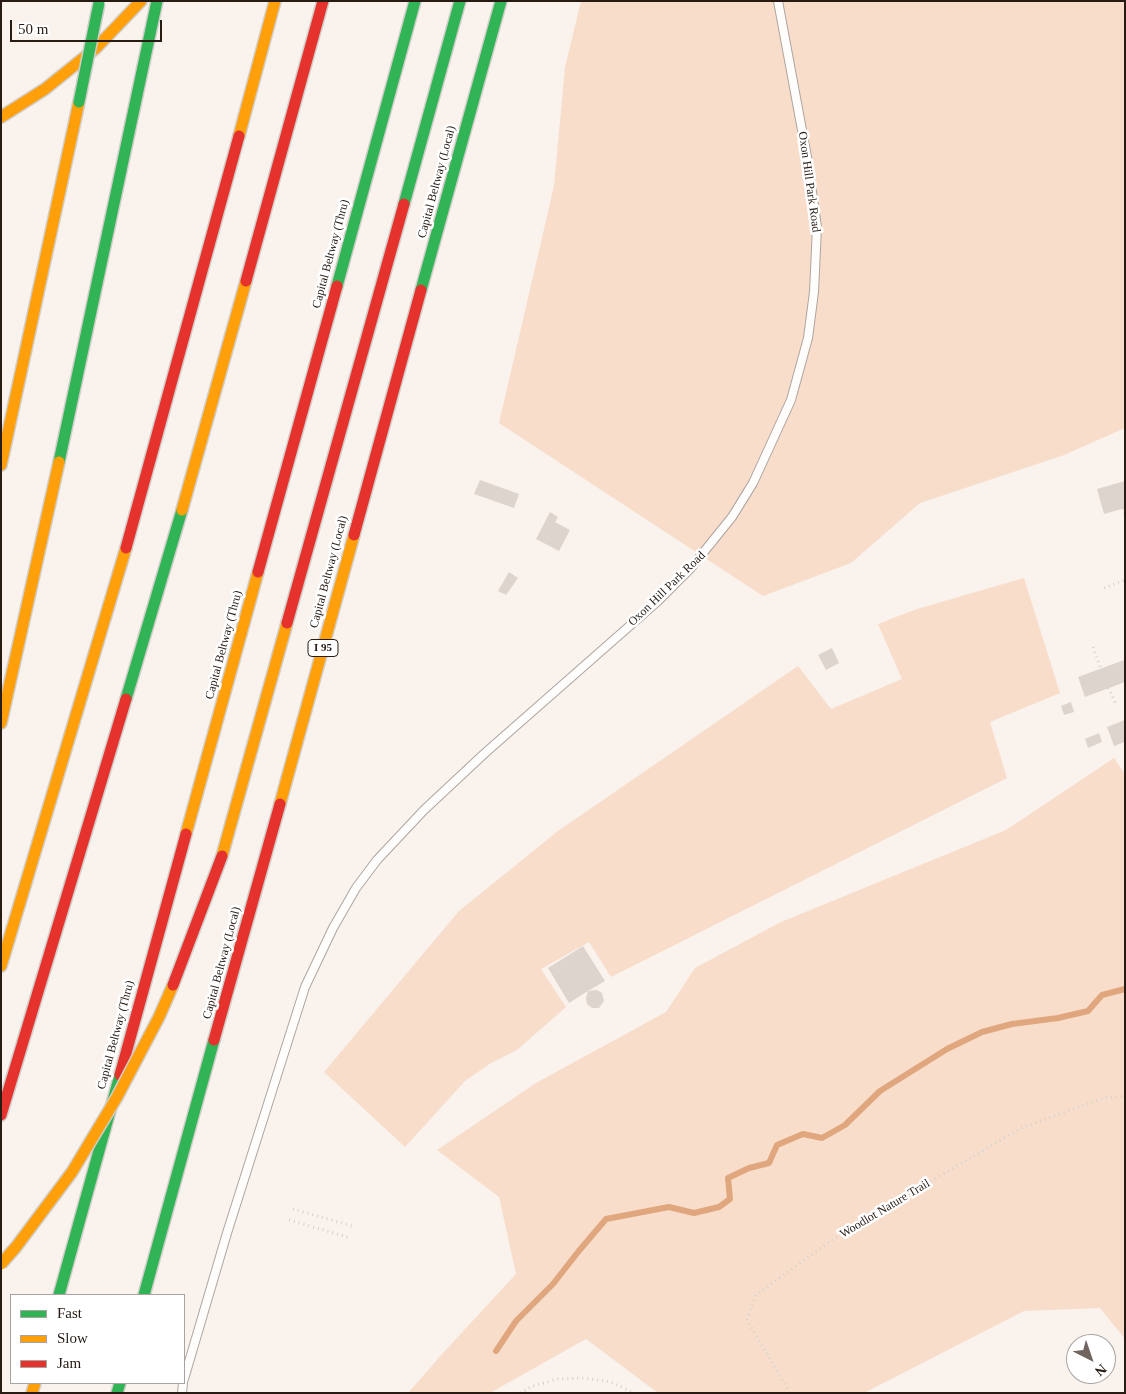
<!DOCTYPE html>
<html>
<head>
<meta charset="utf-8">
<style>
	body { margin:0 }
	#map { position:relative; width:1126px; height:1394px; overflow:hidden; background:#f9f2ed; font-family:"Times New Roman",serif }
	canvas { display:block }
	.frame { position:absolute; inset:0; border:2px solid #271b13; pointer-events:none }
	.legend { position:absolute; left:10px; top:1294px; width:175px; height:90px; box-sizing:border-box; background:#fff; border:1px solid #a9a4a1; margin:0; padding:6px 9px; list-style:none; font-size:15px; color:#271b13 }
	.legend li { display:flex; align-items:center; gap:10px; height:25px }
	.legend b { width:25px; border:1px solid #a9a4a1 }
	.north { position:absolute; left:1066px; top:1334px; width:50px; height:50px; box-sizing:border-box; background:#fff; border:1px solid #a9a4a1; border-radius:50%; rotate:139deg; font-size:14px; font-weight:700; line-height:20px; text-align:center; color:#271b13 }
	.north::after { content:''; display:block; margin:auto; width:18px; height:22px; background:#70665f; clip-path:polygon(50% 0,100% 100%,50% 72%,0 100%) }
	.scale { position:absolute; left:10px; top:20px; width:152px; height:22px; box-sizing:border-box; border:2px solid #271b13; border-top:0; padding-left:6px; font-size:15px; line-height:18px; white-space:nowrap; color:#271b13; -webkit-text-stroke:4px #fff; paint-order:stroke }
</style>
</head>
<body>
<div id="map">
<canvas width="1126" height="1394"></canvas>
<div class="frame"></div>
<ul class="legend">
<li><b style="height:6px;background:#30b455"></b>Fast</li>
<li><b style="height:6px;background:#ff9f0a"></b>Slow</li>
<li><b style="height:6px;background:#e5322d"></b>Jam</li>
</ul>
<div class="north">N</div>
<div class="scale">50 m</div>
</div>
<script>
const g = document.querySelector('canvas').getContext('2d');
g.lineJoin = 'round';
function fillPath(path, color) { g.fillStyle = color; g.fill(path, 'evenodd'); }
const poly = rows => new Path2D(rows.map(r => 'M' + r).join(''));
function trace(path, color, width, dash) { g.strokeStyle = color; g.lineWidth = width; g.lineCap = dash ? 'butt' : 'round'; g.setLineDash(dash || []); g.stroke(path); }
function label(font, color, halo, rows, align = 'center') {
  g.font = font + ' "Times New Roman",serif'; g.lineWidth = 5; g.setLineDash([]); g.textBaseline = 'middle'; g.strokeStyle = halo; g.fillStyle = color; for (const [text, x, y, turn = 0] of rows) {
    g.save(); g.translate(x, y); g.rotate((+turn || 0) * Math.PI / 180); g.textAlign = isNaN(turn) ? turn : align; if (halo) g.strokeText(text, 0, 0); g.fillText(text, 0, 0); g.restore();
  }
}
const green = poly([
	[581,1,1125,1,1125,428,1064,455,920,503,851,563,763,596,499,423,554,186,565,67],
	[1024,578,1060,693,990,722,1007,778,611,977,589,942,541,969,566,1007,517,1050,491,1063,465,1081,405,1147,324,1072,459,911,558,831,798,666,831,709,902,679,878,624,917,609],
	[1114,758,1125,774,1125,1339,1100,1308,1024,1311,864,1393,658,1393,586,1339,490,1393,408,1393,443,1353,516,1274,499,1197,437,1150,536,1083,666,1012,695,968,781,922,1006,830]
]);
const stream = poly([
	[496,1351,516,1321,553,1284,578,1252,606,1219,669,1207,694,1213,719,1207,730,1199,728,1178,749,1168,769,1163,777,1145,803,1134,822,1138,845,1125,880,1091,947,1049,982,1032,1012,1024,1058,1018,1088,1011,1102,995,1125,989]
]);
const building = poly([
	[480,480,519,494,514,508,474,494],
	[1125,481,1125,508,1104,514,1097,489],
	[550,512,558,517,555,522,570,530,559,551,536,539],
	[509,572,518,578,506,595,498,591],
	[832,648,839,663,826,670,818,655],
	[1124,660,1125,682,1085,697,1078,677],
	[1071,702,1074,712,1064,715,1061,706],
	[1125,720,1125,742,1114,746,1107,727],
	[1099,733,1102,742,1088,748,1085,739],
	[583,946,605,981,588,991,597,990,602,993,604,1001,599,1008,592,1008,587,1004,586,998,588,991,569,1003,548,968]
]);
const path = poly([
	[1123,508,1125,514],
	[1104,588,1125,580],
	[1093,647,1101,669],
	[1108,688,1117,706],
	[293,1209,355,1227],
	[289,1220,351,1238],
	[520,1393,533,1386,558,1379,585,1378,611,1382,634,1393],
	[790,1393,747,1320,756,1295,832,1240,1021,1128,1104,1098,1125,1096]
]);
const lane = poly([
	[184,1379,227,1233,305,987,333,928,356,888,377,860,424,810,485,753,658,601,690,569,732,517,753,483,791,400,808,338,814,292,817,227,807,157,778,1],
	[182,1393,183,1383]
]);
const fast = poly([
	[404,204,460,1],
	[337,286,415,1],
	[421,290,501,1],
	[59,462,157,1],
	[126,699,182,510],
	[59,1295,120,1075],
	[144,1295,214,1040],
	[117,1393,120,1383]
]);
const slow = poly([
	[1,117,45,89,96,48,141,1],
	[239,136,275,1],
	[1,465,79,102],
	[182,510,246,281],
	[1,723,59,462],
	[280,804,354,535],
	[186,834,258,572],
	[222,856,287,623],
	[1,966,126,548],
	[32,1393,35,1383]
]);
const jam = poly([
	[246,281,323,1],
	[354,535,421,290],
	[126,548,239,136],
	[258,572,337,286],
	[287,623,404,204],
	[214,1040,280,804],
	[120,1075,186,834],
	[1,1115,126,699]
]);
const fastBridge = poly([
	[79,102,99,3]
]);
const slowBridge = poly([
	[1,1264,16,1247,72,1172,117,1097,159,1017,173,985]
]);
const jamBridge = poly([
	[173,985,222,856]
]);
const shields = [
	[323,648,30]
];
const shieldNames = [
	["I 95",323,648]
];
const streetNames = [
	["Capital Beltway (Local)",437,182,-75],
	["Oxon Hill Park Road",809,182,82],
	["Capital Beltway (Thru)",331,254,-75],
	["Capital Beltway (Local)",329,572,-75],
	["Oxon Hill Park Road",667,589,-44],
	["Capital Beltway (Thru)",224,645,-75],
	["Capital Beltway (Local)",222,963,-75],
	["Capital Beltway (Thru)",116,1035,-75],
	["Woodlot Nature Trail",885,1209,-31]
];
fillPath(green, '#f8ddcb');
trace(stream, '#e0a77e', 6);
fillPath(building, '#ded4ce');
trace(lane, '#aea59f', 10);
trace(fast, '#d1cdc9', 14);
trace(slow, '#d1cdc9', 14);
trace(jam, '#d1cdc9', 14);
trace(path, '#d4d2d0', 3, [1, 4]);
trace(lane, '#fefdfc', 8);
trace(fast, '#30b455', 11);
trace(slow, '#ff9f0a', 11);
trace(jam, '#e5322d', 11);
trace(fastBridge, '#d1cdc9', 14, []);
trace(slowBridge, '#d1cdc9', 14, []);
trace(jamBridge, '#d1cdc9', 14, []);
trace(fastBridge, '#30b455', 11);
trace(slowBridge, '#ff9f0a', 11);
trace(jamBridge, '#e5322d', 11);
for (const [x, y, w] of shields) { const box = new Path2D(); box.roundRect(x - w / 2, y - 8.5, w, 17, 4); g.fillStyle = '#fff'; g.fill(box); trace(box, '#271b13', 1); }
label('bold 11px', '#271b13', null, shieldNames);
label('12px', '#271b13', '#fff', streetNames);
</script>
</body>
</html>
